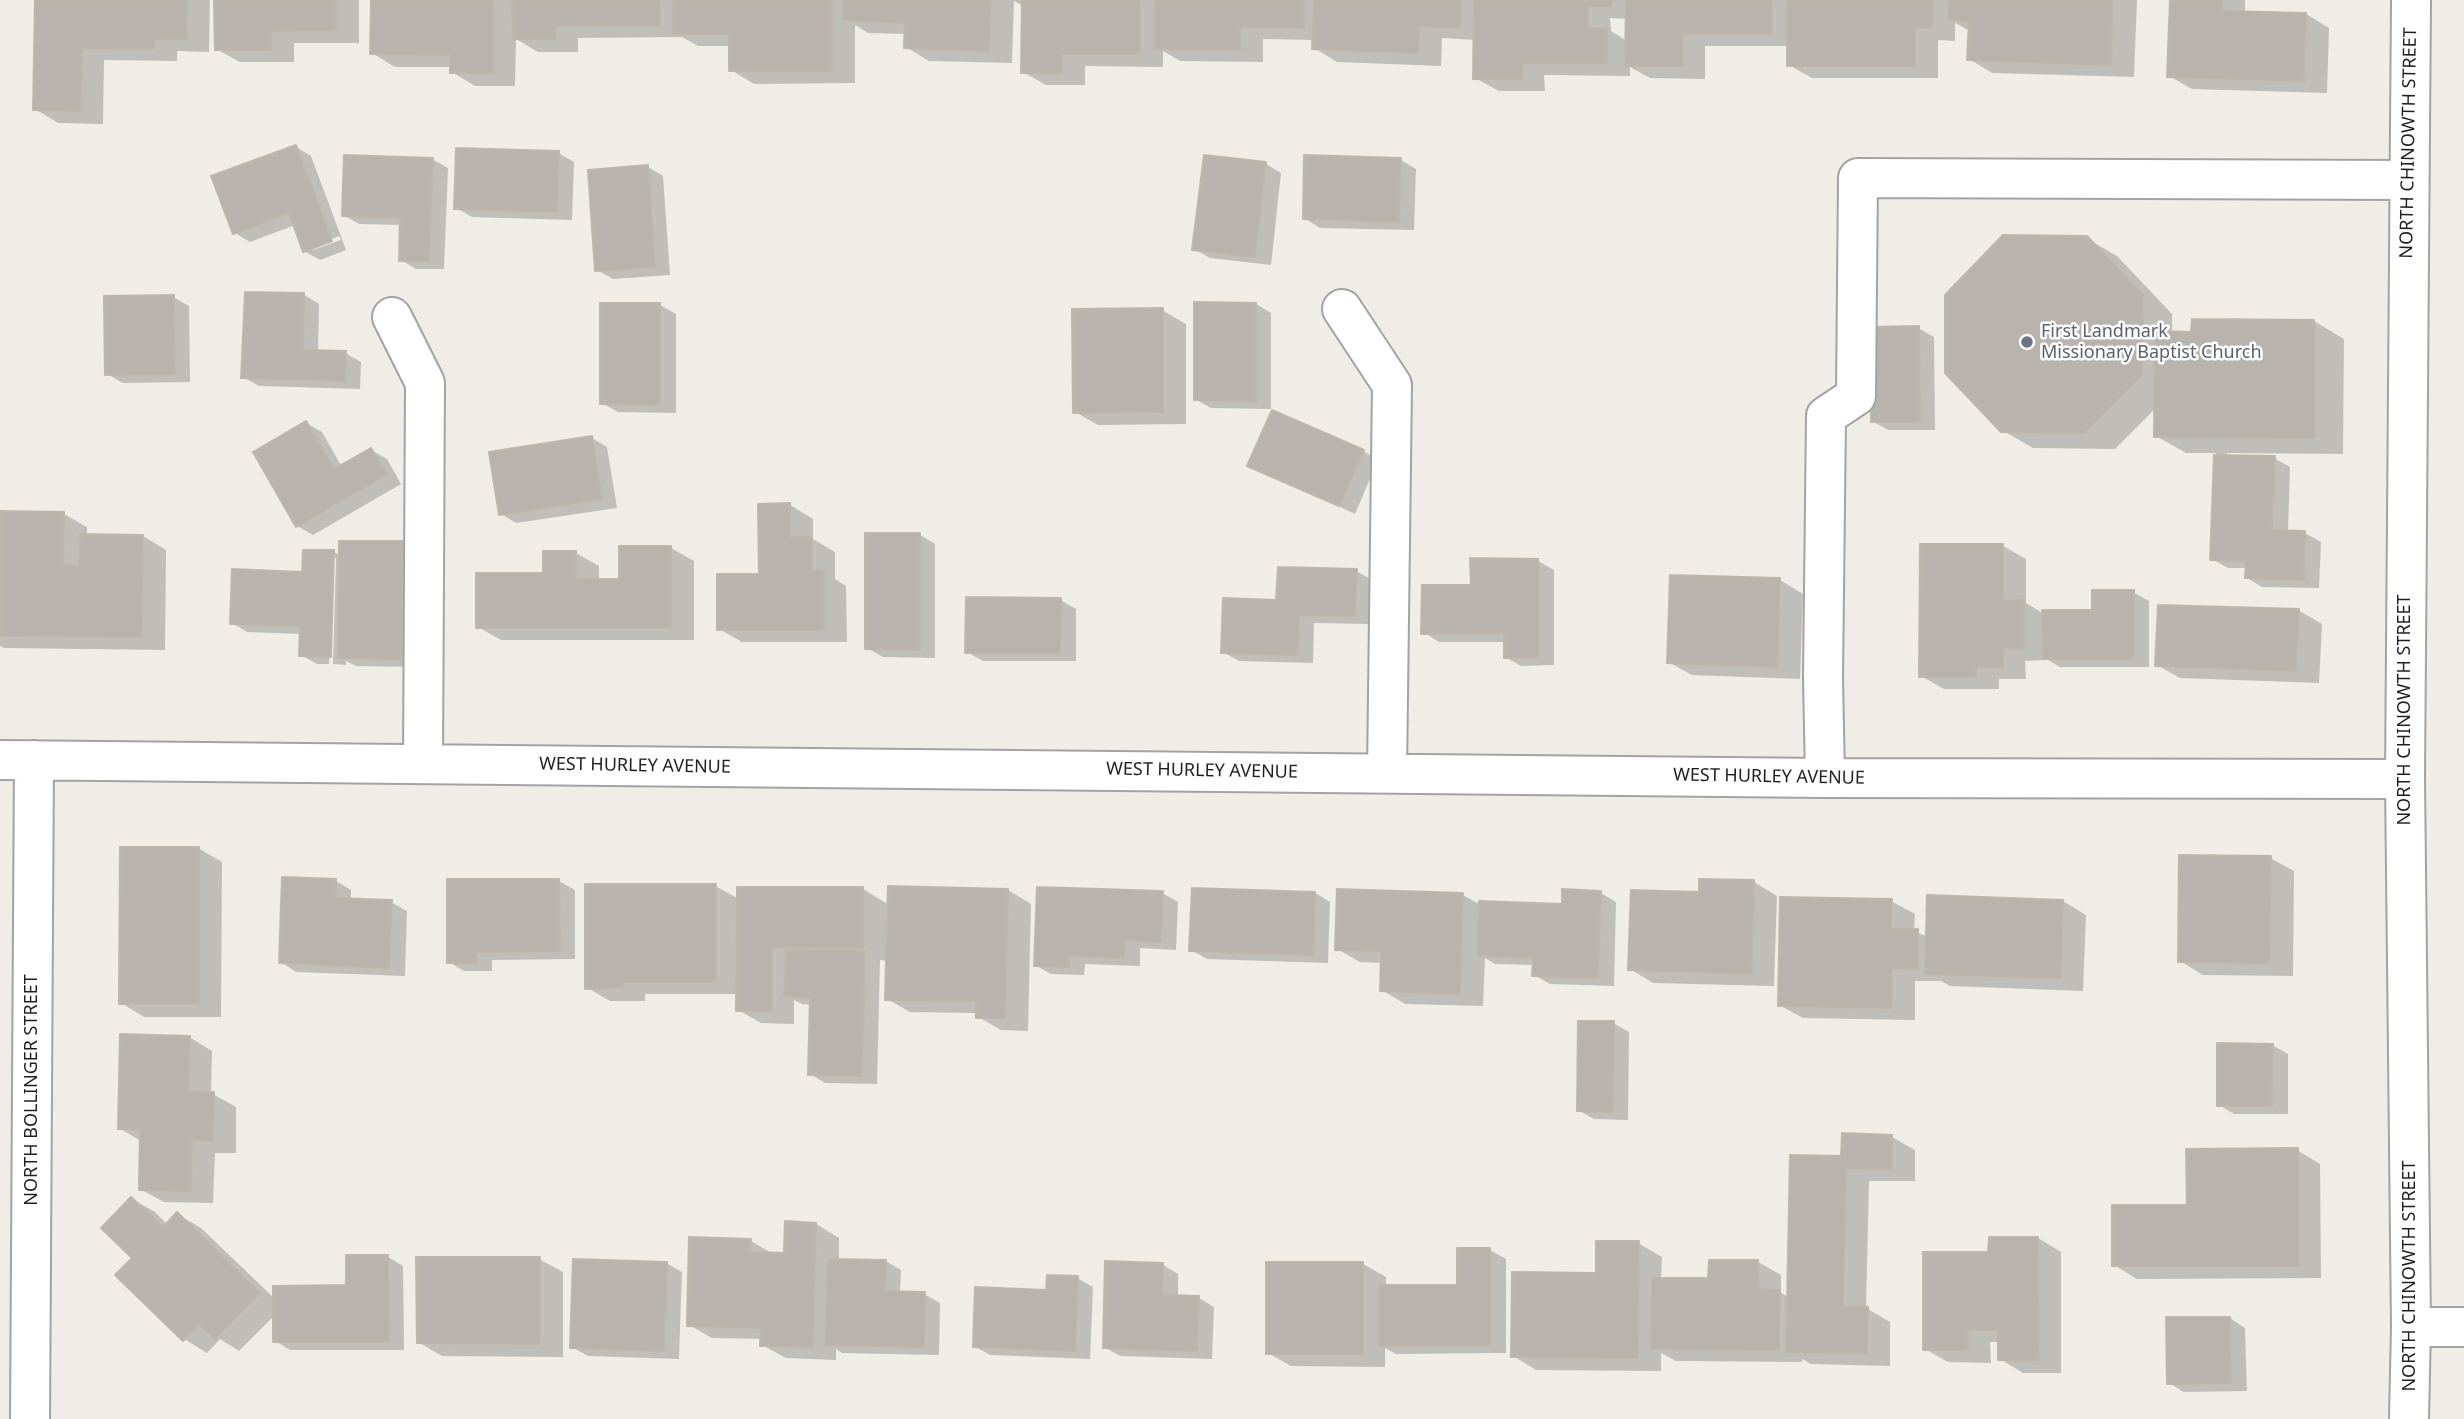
<!DOCTYPE html>
<html>
<head>
<meta charset="utf-8">
<style>
	body { margin:0 }
	canvas { display:block; background:#efede6 }
</style>
</head>
<body>
<canvas width="2464" height="1419"></canvas>
<script>
const g = document.querySelector('canvas').getContext('2d');
g.lineJoin = 'round';
function fillPath(path, color) { g.fillStyle = color; g.fill(path, 'evenodd'); }
const poly = rows => new Path2D(rows.map(r => 'M' + r).join(''));
function trace(path, color, width, dash) { g.strokeStyle = color; g.lineWidth = width; g.lineCap = dash ? 'butt' : 'round'; g.setLineDash(dash || []); g.stroke(path); }
function label(font, color, halo, rows, align = 'center') {
  g.font = font + ' "Noto Sans",sans-serif'; g.lineWidth = 5; g.setLineDash([]); g.textBaseline = 'middle'; g.strokeStyle = halo; g.fillStyle = color; for (const [text, x, y, turn = 0] of rows) {
    g.save(); g.translate(x, y); g.rotate((+turn || 0) * Math.PI / 180); g.textAlign = isNaN(turn) ? turn : align; if (halo) g.strokeText(text, 0, 0); g.fillText(text, 0, 0); g.restore();
  }
}
const shadow = poly([
	[37,0,210,0,209,52,177,51,177,61,104,60,103,124,58,123,35,109],
	[216,0,359,0,359,43,294,43,294,62,240,62,216,49],
	[372,0,2137,0,2134,77,1992,73,1969,59,1970,31,1955,23,1955,41,1938,40,1938,78,1812,78,1789,65,1789,46,1705,46,1705,79,1650,78,1630,67,1630,76,1544,75,1545,91,1499,91,1475,78,1475,40,1442,38,1441,66,1337,62,1314,48,1314,40,1263,39,1263,62,1180,61,1163,51,1163,67,1085,66,1085,85,1046,85,1023,72,1023,6,1014,1,1012,63,929,61,906,47,906,34,868,33,855,25,855,83,754,84,731,70,731,46,698,46,682,37,578,38,578,52,538,52,516,39,515,86,475,86,452,72,452,67,395,67,372,53],
	[1610,18,1627,19,1627,41,1611,31],
	[2171,0,2245,0,2245,13,2306,14,2329,28,2327,93,2192,89,2169,76],
	[296,147,311,156,346,250,320,260,304,251,295,225,250,242,235,233],
	[339,236,341,240,313,250,313,247],
	[558,153,574,162,572,220,472,217,456,208],
	[1205,157,1266,164,1281,173,1271,265,1210,258,1194,249],
	[432,159,448,168,444,269,416,269,401,260,402,225,359,224,343,215],
	[1401,160,1416,169,1414,230,1320,228,1304,218],
	[648,167,663,176,670,275,613,279,597,270],
	[2086,238,2117,256,2172,314,2172,334,2193,334,2314,321,2344,339,2343,454,2227,453,2227,457,2274,458,2290,467,2288,532,2305,533,2321,542,2319,588,2262,587,2247,578,2247,568,2228,568,2212,559,2216,453,2186,453,2156,436,2156,408,2115,449,2033,448,2002,430],
	[304,295,319,304,318,352,345,353,361,362,360,389,259,386,243,377],
	[173,297,189,306,190,382,123,383,107,374],
	[1256,304,1271,313,1271,409,1211,408,1195,399],
	[602,305,660,305,676,314,676,413,618,412,602,403],
	[1162,310,1186,324,1186,424,1098,425,1075,412],
	[1918,328,1934,337,1935,430,1888,430,1872,421],
	[306,423,322,432,342,467,371,450,387,459,401,484,313,535,297,526],
	[592,438,607,447,617,508,516,523,501,514],
	[1363,451,1378,460,1355,514,1250,465],
	[790,505,813,519,813,539,835,552,835,579,846,586,847,642,742,642,719,629,760,575],
	[0,513,64,514,87,527,87,536,143,536,166,550,165,650,4,648,0,646],
	[920,535,935,544,935,658,883,657,867,648],
	[402,543,417,552,417,667,356,666,346,661,346,665,333,664,336,558,332,558,329,664,317,664,301,655,302,634,247,632,232,623,334,552,341,556],
	[2003,546,2026,559,2026,603,2044,614,2094,612,2133,592,2149,601,2149,667,2060,667,2048,660,2025,661,2026,679,1999,679,1999,689,1944,689,1921,676],
	[671,548,694,561,694,640,501,640,478,627,576,553,599,566,599,581,621,580],
	[1538,561,1554,570,1554,665,1521,666,1505,657,1506,642,1439,642,1423,632,1472,586],
	[1356,571,1372,580,1371,624,1314,623,1313,663,1239,661,1223,652,1278,601],
	[1780,580,1803,594,1800,679,1692,675,1668,662],
	[1060,600,1076,609,1076,661,983,661,967,652],
	[2298,610,2322,624,2319,683,2180,678,2157,665],
	[198,848,222,862,221,1017,144,1017,121,1003],
	[2270,858,2294,871,2293,976,2203,975,2180,961],
	[336,881,351,890,351,900,391,902,407,911,405,976,296,972,281,962],
	[559,881,575,890,575,959,492,960,492,971,464,971,449,962],
	[1754,882,1777,896,1774,986,1653,983,1630,969,1700,894],
	[715,886,739,899,863,889,889,905,1008,890,1031,904,1028,1031,1001,1030,978,1017,978,1013,910,1012,887,999,888,961,880,960,877,1084,825,1083,810,1074,811,1005,802,1004,794,1000,794,1024,761,1023,738,1010,738,994,645,994,645,1001,610,1001,586,987],
	[1162,893,1178,902,1176,950,1140,948,1140,966,1085,964,1084,975,1051,974,1035,965],
	[1315,893,1330,902,1328,963,1207,959,1191,950],
	[1601,893,1616,902,1614,986,1550,984,1534,975,1534,965,1495,964,1485,958,1483,1006,1405,1004,1382,990,1382,963,1360,962,1337,949,1463,895,1481,905,1564,906],
	[1891,901,1915,914,1914,931,1928,937,2063,901,2086,915,2083,991,1950,986,1941,981,1915,981,1915,1020,1803,1018,1779,1005],
	[1613,1023,1629,1032,1628,1120,1594,1119,1578,1110],
	[189,1037,212,1051,211,1093,236,1107,236,1153,215,1153,213,1203,164,1202,140,1189,141,1141,119,1128],
	[2272,1045,2288,1054,2288,1114,2234,1114,2219,1105],
	[1892,1137,1915,1150,1915,1181,1869,1181,1866,1308,1890,1322,1890,1366,1811,1364,1802,1359,1802,1362,1676,1361,1661,1353,1661,1371,1536,1370,1513,1356,1597,1275,1638,1243,1662,1257,1661,1280,1710,1280,1758,1262,1781,1275,1781,1293,1789,1297,1843,1158],
	[2297,1150,2320,1164,2321,1278,2137,1279,2114,1265],
	[132,1199,155,1212,167,1224,177,1214,201,1228,275,1299,348,1287,388,1257,403,1266,404,1350,290,1350,275,1341,275,1315,239,1351,220,1339,207,1353,184,1339,135,1258],
	[816,1224,839,1238,839,1261,886,1261,901,1270,900,1293,924,1294,940,1303,939,1355,842,1353,836,1349,836,1360,786,1358,762,1345,763,1339,712,1338,689,1325,751,1241,775,1255,786,1255],
	[2038,1238,2061,1252,2061,1373,2023,1373,2000,1359,2000,1342,1990,1342,1991,1363,1948,1362,1925,1349,1990,1254],
	[1490,1250,1506,1259,1506,1353,1396,1354,1385,1348,1385,1367,1291,1366,1268,1353,1363,1264,1386,1277,1386,1287,1458,1287],
	[539,1259,563,1272,563,1357,442,1356,418,1342],
	[666,1263,682,1272,679,1359,588,1356,572,1347],
	[1163,1265,1178,1274,1178,1297,1199,1298,1214,1307,1212,1359,1120,1356,1104,1347],
	[1077,1278,1093,1287,1090,1359,990,1355,974,1346,1048,1292],
	[2230,1318,2245,1328,2247,1391,2184,1392,2169,1383]
]);
const building = poly([
	[35,0,187,0,186,39,154,39,154,49,82,48,81,111,33,110,35,0],
	[214,0,336,0,336,30,271,31,271,50,215,50,214,0],
	[371,0,493,0,493,73,450,73,450,55,370,54,371,0],
	[512,0,660,0,660,25,555,26,555,39,513,39,512,0],
	[673,0,832,0,832,71,729,71,729,34,673,34,673,0],
	[844,0,991,0,989,51,904,48,905,23,843,20,844,0],
	[1022,0,1140,0,1140,54,1062,54,1062,73,1021,73,1022,0],
	[1155,0,1304,0,1304,28,1240,27,1241,50,1155,49,1155,0],
	[1314,0,1461,0,1460,28,1419,26,1418,53,1312,49,1314,0],
	[1474,0,1612,0,1612,6,1588,6,1588,28,1607,28,1607,63,1522,63,1522,79,1473,79,1474,0],
	[1626,0,1772,0,1772,34,1682,33,1682,66,1625,66,1626,0],
	[1787,0,1933,0,1932,28,1915,28,1915,66,1787,66,1787,0],
	[1949,0,2113,0,2111,65,1967,60,1969,21,1948,20,1949,0],
	[2170,0,2222,0,2222,11,2306,13,2304,81,2167,77,2170,0],
	[296,145,332,241,303,252,289,213,233,234,211,176,296,145],
	[456,148,559,151,557,212,454,209,456,148],
	[344,155,433,158,429,261,399,261,400,218,342,216,344,155],
	[1204,155,1266,162,1255,257,1192,250,1204,155],
	[1304,155,1401,158,1399,222,1303,219,1304,155],
	[648,165,655,267,595,271,588,170,648,165],
	[2003,235,2087,236,2143,295,2142,375,2084,433,2001,432,1945,373,1945,295,2003,235],
	[245,292,304,293,303,350,346,351,345,381,241,378,245,292],
	[174,295,175,374,105,375,104,296,174,295],
	[1194,302,1256,303,1256,401,1194,400,1194,302],
	[600,303,660,303,660,405,600,404,600,303],
	[1163,308,1163,412,1073,413,1072,309,1163,308],
	[2192,319,2314,320,2314,438,2154,437,2155,331,2191,332,2192,319],
	[1919,326,1920,422,1871,422,1870,327,1919,326],
	[1272,410,1364,450,1339,506,1247,466,1272,410],
	[306,421,334,469,371,448,387,474,296,527,253,452,306,421],
	[592,436,602,499,499,515,489,452,592,436],
	[2214,455,2275,456,2272,530,2305,531,2304,580,2245,578,2246,561,2210,560,2214,455],
	[790,503,790,537,812,537,812,570,824,570,824,630,717,630,717,574,759,574,758,504,790,503],
	[0,511,64,512,63,565,79,566,80,534,143,535,142,637,0,636,0,511],
	[865,533,920,533,920,650,865,649,865,533],
	[339,541,402,541,401,659,338,658,339,541],
	[1920,544,2003,544,2003,601,2024,600,2024,648,2003,648,2003,667,1976,667,1976,677,1919,677,1920,544],
	[619,546,671,546,671,628,476,628,476,573,543,573,543,551,576,551,576,579,619,579,619,546],
	[303,550,334,550,331,657,299,656,300,626,230,624,232,569,302,572,303,550],
	[1470,558,1538,559,1538,657,1504,658,1504,633,1421,634,1422,585,1471,585,1470,558],
	[1278,567,1357,569,1355,616,1299,615,1297,655,1221,653,1223,598,1276,600,1278,567],
	[1670,575,1780,578,1777,667,1667,663,1670,575],
	[2092,590,2134,590,2134,659,2043,659,2042,610,2092,610,2092,590],
	[966,597,1061,598,1060,653,965,653,966,597],
	[2158,605,2299,609,2296,671,2155,666,2158,605],
	[120,847,199,847,199,1004,119,1004,120,847],
	[2179,855,2271,856,2270,963,2178,962,2179,855],
	[282,877,336,879,336,898,392,900,389,968,279,963,282,877],
	[447,879,559,879,560,951,477,952,477,963,447,963,447,879],
	[1699,879,1754,880,1752,974,1628,970,1631,890,1699,892,1699,879],
	[585,884,716,884,716,982,623,982,623,988,585,989,585,884],
	[888,886,1008,889,1005,1018,976,1018,976,1001,885,1000,888,886],
	[737,887,863,887,863,948,772,947,772,1011,736,1011,737,887],
	[1037,887,1163,891,1161,942,1125,940,1124,958,1070,956,1069,967,1034,966,1037,887],
	[1192,888,1315,892,1313,955,1189,951,1192,888],
	[1337,889,1463,893,1460,994,1380,991,1381,951,1335,950,1337,889],
	[1562,889,1601,891,1598,978,1532,976,1533,958,1478,956,1479,901,1562,904,1562,889],
	[1927,895,2063,900,2061,978,1925,974,1927,895],
	[1780,897,1892,899,1891,929,1918,929,1918,969,1892,968,1892,1008,1778,1006,1780,897],
	[786,950,865,951,862,1076,808,1075,810,998,784,996,786,950],
	[1578,1021,1614,1021,1613,1112,1577,1111,1578,1021],
	[120,1034,190,1036,188,1091,214,1092,213,1141,192,1140,191,1191,139,1190,140,1130,118,1129,120,1034],
	[2217,1043,2273,1044,2272,1106,2217,1106,2217,1043],
	[1842,1133,1892,1135,1892,1169,1846,1168,1843,1306,1868,1307,1867,1353,1786,1352,1790,1155,1841,1156,1842,1133],
	[2298,1148,2298,1266,2112,1266,2112,1205,2187,1205,2186,1149,2298,1148],
	[131,1197,163,1227,177,1212,260,1293,215,1339,199,1324,183,1341,115,1275,132,1258,101,1228,131,1197],
	[785,1221,816,1223,813,1347,760,1346,761,1328,687,1326,689,1237,751,1239,750,1252,784,1253,785,1221],
	[1989,1237,2038,1237,2039,1360,1998,1360,1998,1330,1968,1330,1968,1350,1923,1350,1923,1252,1988,1252,1989,1237],
	[1596,1241,1639,1241,1638,1358,1511,1357,1512,1272,1596,1273,1596,1241],
	[1457,1248,1490,1248,1490,1345,1379,1346,1379,1285,1457,1285,1457,1248],
	[346,1255,388,1255,389,1342,273,1342,273,1286,346,1285,346,1255],
	[416,1257,540,1257,540,1344,417,1343,416,1257],
	[573,1259,667,1262,664,1351,570,1348,573,1259],
	[828,1259,886,1260,885,1291,925,1292,924,1347,825,1345,828,1259],
	[1709,1260,1758,1260,1759,1289,1780,1290,1779,1350,1651,1349,1652,1278,1708,1278,1709,1260],
	[1105,1261,1163,1263,1162,1295,1199,1296,1197,1351,1103,1348,1105,1261],
	[1266,1262,1363,1262,1363,1354,1266,1354,1266,1262],
	[1047,1275,1078,1276,1075,1351,973,1347,975,1287,1046,1290,1047,1275],
	[2166,1317,2230,1317,2231,1383,2167,1384,2166,1317]
]);
const minor = poly([
	[1342,309,1392,385,1387,773],
	[392,317,425,383,423,764],
	[0,760,1825,778,2405,779],
	[1825,778,1823,678,1826,416,1856,396,1858,178,2408,180],
	[2411,1327,2464,1327],
	[30,1419,34,760],
	[2409,1419,2411,1327,2405,779,2411,0]
]);
const markers = [
	[2027,342,7,"#6b7280"]
];
const streetNames = [
	["NORTH CHINOWTH STREET",2409,143,-89],
	["NORTH CHINOWTH STREET",2405,710,-90],
	["WEST HURLEY AVENUE",635,766,1],
	["WEST HURLEY AVENUE",1202,771,1],
	["WEST HURLEY AVENUE",1769,777,1],
	["NORTH BOLLINGER STREET",32,1090,-90],
	["NORTH CHINOWTH STREET",2410,1276,-90]
];
const worshipNames = [
	["First Landmark",2041,332],
	["Missionary Baptist Church",2041,353]
];
fillPath(shadow, '#0003');
fillPath(building, '#b8b3ac');
trace(building, '#bfb6aa', 2);
trace(minor, '#a3a3a3', 42);
trace(minor, '#fff', 38);
for (const [x, y, r, color] of markers) { const dot = new Path2D(); dot.arc(x, y, r, 0, 2 * Math.PI); g.fillStyle = color; g.fill(dot); trace(dot, '#fff', 2.5); }
label('18px', '#1f1f1f', '#fff', streetNames);
label('18px', '#5b616d', '#fff', worshipNames, 'left');
</script>
</body>
</html>
